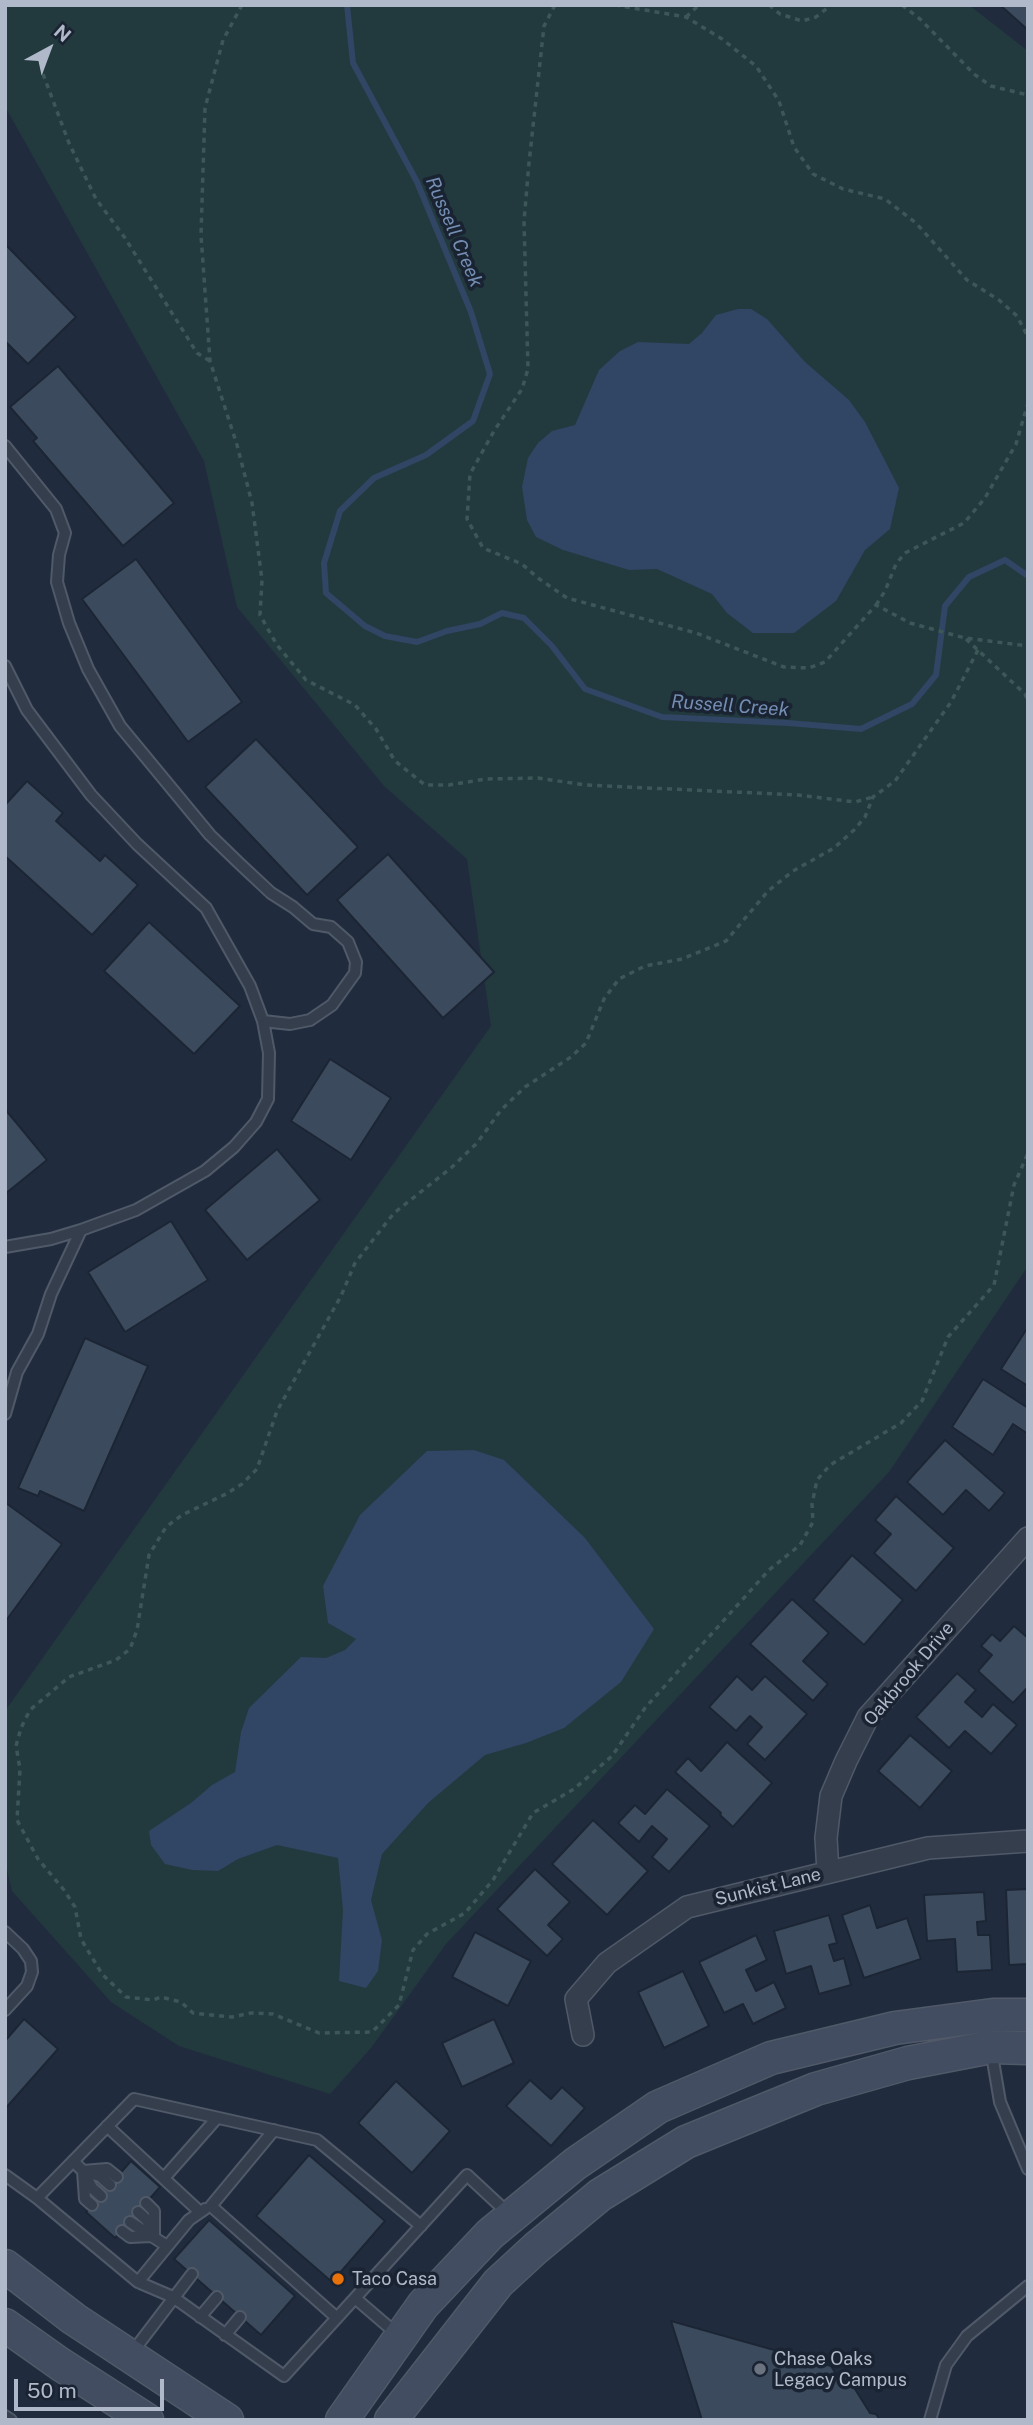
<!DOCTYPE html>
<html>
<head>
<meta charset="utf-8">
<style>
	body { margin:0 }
	#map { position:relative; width:1033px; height:2425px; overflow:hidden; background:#202c3d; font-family:"Public Sans",sans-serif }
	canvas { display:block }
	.frame { position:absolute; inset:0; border:7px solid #b0b9c9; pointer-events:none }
	.north { position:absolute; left:14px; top:14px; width:70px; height:70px; -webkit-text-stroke:5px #1a2332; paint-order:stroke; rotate:41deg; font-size:19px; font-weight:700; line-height:28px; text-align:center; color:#b0b9c9 }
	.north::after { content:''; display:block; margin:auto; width:24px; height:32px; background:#b0b9c9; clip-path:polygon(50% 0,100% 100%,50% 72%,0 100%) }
	.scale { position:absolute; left:14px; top:2379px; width:150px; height:32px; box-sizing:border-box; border:4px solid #b0b9c9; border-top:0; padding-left:9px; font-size:21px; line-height:24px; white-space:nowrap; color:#b0b9c9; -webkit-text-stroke:5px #1a2332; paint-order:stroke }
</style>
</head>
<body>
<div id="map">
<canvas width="1033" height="2425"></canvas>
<div class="frame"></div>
<div class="north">N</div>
<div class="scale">50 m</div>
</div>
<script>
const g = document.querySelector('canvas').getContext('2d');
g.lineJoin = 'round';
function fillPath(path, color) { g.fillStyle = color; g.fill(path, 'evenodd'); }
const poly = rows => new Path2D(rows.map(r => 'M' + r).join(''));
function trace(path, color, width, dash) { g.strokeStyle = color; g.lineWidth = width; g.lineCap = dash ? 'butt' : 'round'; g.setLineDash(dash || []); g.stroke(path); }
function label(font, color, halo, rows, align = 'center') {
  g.font = font + ' "Public Sans",sans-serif'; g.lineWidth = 7; g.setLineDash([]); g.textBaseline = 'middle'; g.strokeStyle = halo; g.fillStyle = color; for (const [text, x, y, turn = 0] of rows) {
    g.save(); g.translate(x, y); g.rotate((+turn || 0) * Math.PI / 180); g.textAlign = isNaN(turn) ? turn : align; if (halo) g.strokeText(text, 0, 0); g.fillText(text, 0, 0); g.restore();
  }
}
const green = poly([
	[5,5,969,5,1028,51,1028,1266,889,1472,446,1944,371,2048,330,2094,179,2046,111,2002,12,1891,5,1861,5,1711,491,1026,467,859,384,786,237,607,204,461,7,110,5,110]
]);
const water = poly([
	[738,309,751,309,767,319,805,362,849,400,865,422,899,488,890,529,865,550,836,601,794,633,753,633,727,613,712,594,657,569,629,570,563,550,536,537,527,520,522,487,528,458,538,443,552,431,575,425,599,370,620,351,638,342,689,344,702,333,716,315],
	[474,1450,504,1460,585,1538,654,1629,621,1682,564,1728,526,1743,485,1755,428,1803,382,1854,371,1900,382,1940,378,1971,366,1988,339,1981,343,1910,338,1858,277,1845,238,1859,218,1871,192,1870,165,1864,151,1845,149,1831,191,1803,212,1785,235,1772,241,1732,249,1708,301,1657,326,1658,345,1650,356,1639,328,1623,323,1586,360,1515,427,1451]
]);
const stream = poly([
	[347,5,353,63,417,182,471,312,490,374,473,421,426,455,374,478,340,511,324,563,326,593,365,626,385,636,417,642,447,631,480,624,502,613,524,618,552,646,585,689,662,717,788,723,861,729,912,704,936,675,945,606,969,577,1005,560,1028,576]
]);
const building = poly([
	[1000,5,1028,5,1028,30,1000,5],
	[5,244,76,317,28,364,5,341,5,244],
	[58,366,174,503,123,546,33,441,37,438,10,407,58,366],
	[136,559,242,702,188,742,82,599,136,559],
	[256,739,358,847,307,895,205,787,256,739],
	[27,781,63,813,56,821,100,861,105,855,138,885,92,935,5,856,5,805,27,781],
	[388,854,494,972,443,1018,337,900,388,854],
	[149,922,240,1006,194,1054,104,971,149,922],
	[330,1059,391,1098,351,1160,291,1121,330,1059],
	[5,1109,47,1160,5,1194,5,1109],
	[277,1149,320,1200,247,1260,205,1210,277,1149],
	[171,1221,208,1280,125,1332,88,1272,171,1221],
	[1028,1327,1028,1386,1001,1369,1028,1327],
	[85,1338,148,1366,84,1511,40,1491,38,1496,18,1488,85,1338],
	[983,1379,1028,1408,1028,1434,1013,1424,993,1455,952,1427,983,1379],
	[945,1440,1005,1493,989,1511,966,1490,943,1515,907,1482,945,1440],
	[896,1496,954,1548,916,1591,874,1553,891,1534,875,1520,896,1496],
	[6,1503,62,1544,5,1622,5,1504,6,1503],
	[852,1555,903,1600,864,1645,813,1600,852,1555],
	[792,1599,829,1633,803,1661,828,1684,813,1701,750,1644,792,1599],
	[1014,1626,1028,1638,1028,1687,1013,1703,978,1671,992,1655,981,1646,992,1634,1000,1641,1014,1626],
	[957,1673,976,1690,965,1702,982,1717,993,1704,1017,1725,991,1754,965,1731,949,1748,916,1717,957,1673],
	[737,1676,752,1690,765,1676,807,1714,765,1760,747,1744,762,1727,750,1716,736,1731,709,1707,737,1676],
	[910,1735,952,1771,920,1808,878,1771,910,1735],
	[727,1742,772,1783,733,1827,720,1815,721,1813,675,1772,688,1758,701,1771,727,1742],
	[667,1789,710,1826,669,1872,652,1857,667,1839,652,1826,639,1842,618,1823,635,1805,645,1814,667,1789],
	[593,1820,648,1871,607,1915,552,1864,593,1820],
	[535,1869,570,1902,548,1925,563,1939,547,1956,497,1909,535,1869],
	[1028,1889,1028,1964,1009,1965,1006,1890,1028,1889],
	[984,1892,986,1921,977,1922,978,1935,990,1935,992,1970,957,1972,955,1939,927,1941,924,1895,984,1892],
	[870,1905,877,1928,907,1918,921,1959,864,1978,842,1915,870,1905],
	[829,1915,837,1943,829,1945,834,1961,844,1958,851,1985,819,1994,811,1966,786,1974,774,1931,829,1915],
	[475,1932,531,1961,508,2006,452,1977,475,1932],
	[756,1935,767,1960,746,1970,756,1991,774,1982,786,2008,753,2024,743,2004,724,2013,699,1962,756,1935],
	[683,1971,709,2026,664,2048,638,1992,683,1971],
	[24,2019,58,2049,5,2109,5,2041,24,2019],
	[494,2019,514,2063,462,2087,442,2043,494,2019],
	[530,2080,551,2099,562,2087,585,2108,551,2146,506,2106,530,2080],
	[396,2081,450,2131,412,2173,358,2123,396,2081],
	[309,2155,385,2221,332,2282,256,2216,309,2155],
	[131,2161,160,2187,115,2238,86,2212,131,2161],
	[209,2220,295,2296,261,2335,174,2259,209,2220],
	[671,2321,831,2366,838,2377,845,2373,870,2413,876,2414,880,2420,702,2420,671,2321]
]);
const path = poly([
	[242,5,223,40,205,108,201,235,210,361,237,445,252,503,262,580,260,615,277,645,306,680,355,705,376,729,395,761,425,785,449,785,486,779,538,778,585,785,798,795,855,802,873,797],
	[555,5,544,26,529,163,524,221,528,369,522,389,494,431,470,474,467,519,483,548,522,564,538,578,567,598,696,633,784,667,809,668,825,662,876,605,910,623,965,638,1028,646],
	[615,5,686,17,722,39,756,66,779,101,794,147,813,174,843,189,885,199,916,223,967,280,999,300,1017,316,1028,337],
	[769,5,780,14,802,21,816,17,831,5],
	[902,5,920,19,974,74,991,86,1028,95],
	[686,17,699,5],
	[43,74,69,143,96,199,125,238,197,353,210,361],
	[876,605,885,591,896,564,905,553,964,523,985,498,1016,444,1028,403],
	[966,639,1025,694,1028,701],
	[978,650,951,702,895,781,873,797,865,817,854,830,834,848,793,871,768,891,726,941,682,959,645,966,619,979,604,999,586,1043,571,1057,525,1087,501,1110,477,1143,451,1168,394,1213,355,1263,341,1296,277,1411,257,1469,242,1484,226,1494,182,1515,166,1527,149,1555,137,1630,130,1649,116,1660,69,1677,30,1710,21,1728,16,1746,20,1769,17,1820,38,1859,64,1890,75,1907,81,1939,102,1974,126,1997,153,2000,161,1997,181,2002,193,2013,232,2017,251,2013,273,2014,319,2033,372,2032,399,2005,413,1950,427,1934,465,1913,493,1880,533,1813,574,1789,612,1756,645,1708,769,1570,800,1545,813,1522,812,1504,817,1480,830,1465,901,1423,922,1401,948,1337,994,1285,1014,1185,1028,1153]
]);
const lane = poly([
	[5,446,56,509,65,533,59,555,57,582,69,623,88,669,120,726,210,835,240,864,271,893,293,907,313,924,331,927,348,942,356,962,355,973,332,1005,310,1020,290,1024,263,1021,250,986,206,908,137,844,91,795,27,710,5,666],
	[5,1247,51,1239,81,1230],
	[5,1414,17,1372,38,1334,51,1294,81,1230,136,1210,205,1171,234,1147,256,1122,268,1099,269,1053,263,1021],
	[5,1932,23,1949,31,1961,32,1972,27,1986,5,2010],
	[991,2049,1000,2102,1028,2169],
	[107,2126,200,2212],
	[274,2130,211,2206,337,2318],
	[73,2161,83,2171,107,2169,117,2177],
	[83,2171,85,2199,92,2205],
	[89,2173,100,2176,110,2185],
	[5,2175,37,2198,138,2282,173,2297,284,2376,467,2175,510,2215],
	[86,2177,92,2188,101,2196],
	[164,2178,217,2118],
	[37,2198,134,2099,317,2140,421,2226],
	[146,2203,154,2211,154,2236],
	[138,2212,147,2220,152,2231],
	[130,2222,167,2246],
	[122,2231,130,2237,151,2236],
	[138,2282,189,2220,205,2209],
	[355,2298,398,2335],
	[200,2317,217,2297],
	[225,2335,240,2317],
	[131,2354,192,2274],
	[5,2416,11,2420],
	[930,2420,946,2365,967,2336,1028,2286]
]);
const street = poly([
	[828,1872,826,1838,831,1796,846,1761,868,1717,1028,1538],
	[583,2035,576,1999,607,1963,687,1907,928,1848,1028,1841]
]);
const secondary = poly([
	[5,2266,74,2319,227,2420],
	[5,2325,60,2364,147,2420],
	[342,2420,423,2305,490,2234,575,2164,658,2107,771,2058,895,2028,993,2015,1028,2015],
	[391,2420,498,2283,536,2248,600,2195,686,2142,816,2089,908,2063,991,2047,1028,2048]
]);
const markers = [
	[338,2279,7,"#e8710a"],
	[760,2369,7,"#6b7280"]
];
const streetNames = [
	["Oakbrook Drive",909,1674,-50],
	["Sunkist Lane",768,1887,-14]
];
const poiNames = [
	["Taco Casa",352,2279],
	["Chase Oaks",774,2359],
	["Legacy Campus",774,2380]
];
const waterNames = [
	["Russell Creek",454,232,67],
	["Russell Creek",730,706,4]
];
fillPath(green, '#223a3e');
fillPath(water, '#314564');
trace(stream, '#314564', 6);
fillPath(building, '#3c4a5d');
trace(building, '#1c2534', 2);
trace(lane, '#505968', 14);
trace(street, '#505968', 24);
trace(secondary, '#505968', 35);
trace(path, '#3d5658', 3.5, [5, 5]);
trace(lane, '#343e4d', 10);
trace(street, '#343e4d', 21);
trace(secondary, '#424d61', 32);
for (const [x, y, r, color] of markers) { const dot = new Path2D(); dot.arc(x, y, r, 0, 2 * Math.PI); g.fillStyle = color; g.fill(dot); trace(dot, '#1a2332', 2.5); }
label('18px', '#b0b9c9', '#1a2332', streetNames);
label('18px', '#b0b9c9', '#1a2332', poiNames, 'left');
label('italic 19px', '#748eb3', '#1a2332', waterNames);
</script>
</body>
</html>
